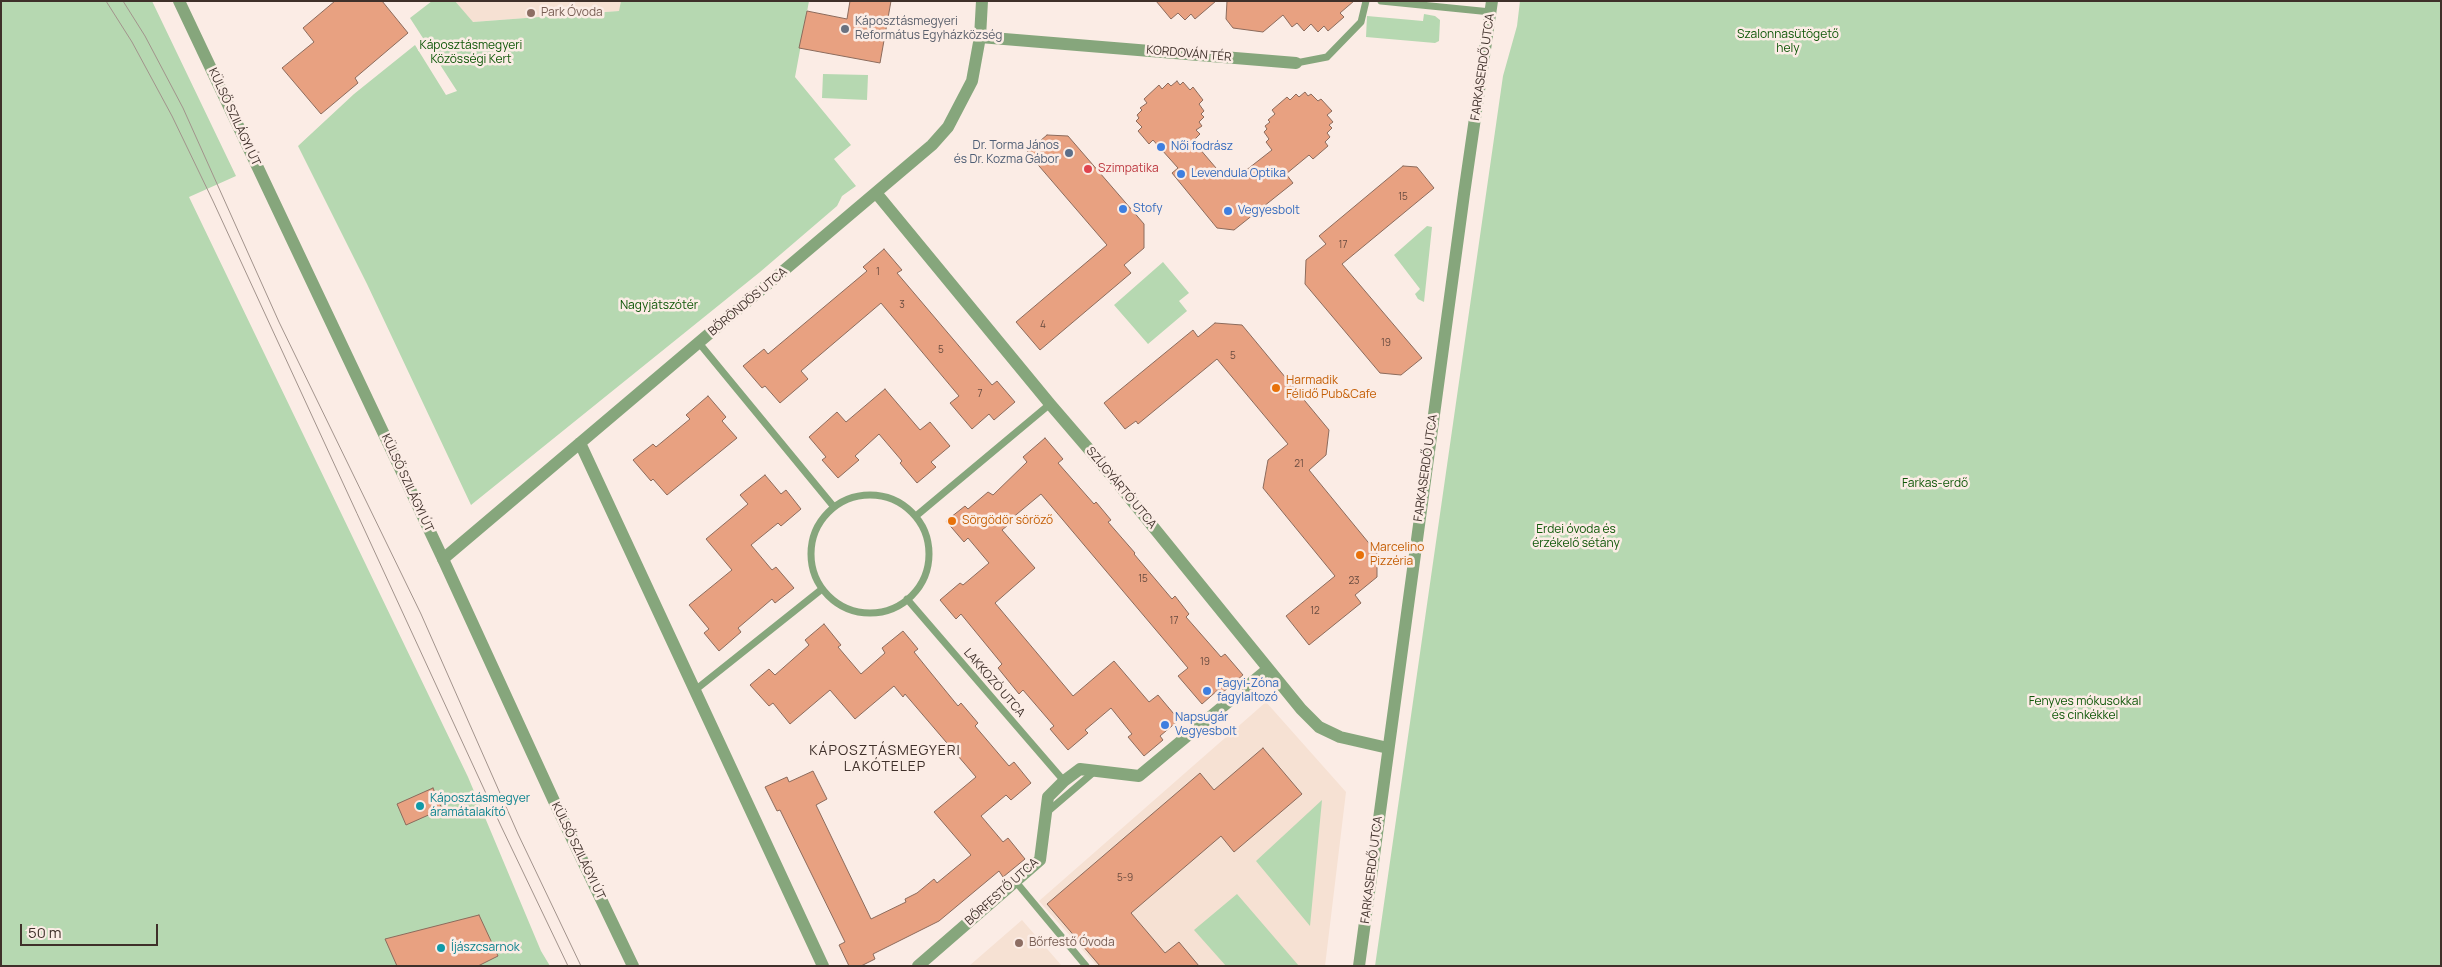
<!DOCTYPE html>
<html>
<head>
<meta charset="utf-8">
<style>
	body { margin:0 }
	#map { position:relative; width:2442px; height:967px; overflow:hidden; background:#fbece5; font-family:Manrope,sans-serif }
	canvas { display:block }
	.frame { position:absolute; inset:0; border:2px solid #3f302a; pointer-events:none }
	.scale { position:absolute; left:20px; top:924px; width:138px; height:22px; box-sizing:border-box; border:2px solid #3f302a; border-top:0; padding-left:6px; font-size:15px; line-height:18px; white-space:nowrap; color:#3f302a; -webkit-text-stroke:4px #fbece5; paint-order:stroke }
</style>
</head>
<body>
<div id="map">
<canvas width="2442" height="967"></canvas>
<div class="frame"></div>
<div class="scale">50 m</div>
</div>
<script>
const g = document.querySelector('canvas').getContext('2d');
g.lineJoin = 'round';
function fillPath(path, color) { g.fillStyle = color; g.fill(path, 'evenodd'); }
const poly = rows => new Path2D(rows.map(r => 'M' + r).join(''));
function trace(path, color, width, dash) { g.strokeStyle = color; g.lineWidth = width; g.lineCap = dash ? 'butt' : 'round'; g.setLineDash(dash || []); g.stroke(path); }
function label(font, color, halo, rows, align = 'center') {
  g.font = font + ' Manrope,sans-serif'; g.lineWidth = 5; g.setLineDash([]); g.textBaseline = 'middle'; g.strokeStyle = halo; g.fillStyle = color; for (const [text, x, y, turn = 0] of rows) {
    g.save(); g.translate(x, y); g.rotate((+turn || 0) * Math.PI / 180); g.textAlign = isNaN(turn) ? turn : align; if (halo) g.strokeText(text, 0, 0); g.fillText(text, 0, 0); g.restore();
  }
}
const education = poly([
	[455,1,621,1,620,11,472,22],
	[1266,702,1346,792,1325,966,1097,966,1039,901],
	[1022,920,1062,966,969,966]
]);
const green = poly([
	[1,1,152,1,236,176,189,197,468,777,541,951,550,966,1,966],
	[432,1,455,1,473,22,619,11,621,1,809,1,795,77,851,145,834,159,856,186,842,196,837,206,760,272,471,505,367,284,298,146,354,94,415,45,446,95,457,91,410,18],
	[1520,1,2441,1,2441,966,1375,966,1503,76,1517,26],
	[1424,14,1435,16,1440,20,1439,41,1435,43,1366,37,1367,16,1423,21],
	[823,74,868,75,867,100,822,98],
	[1427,226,1432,227,1424,302,1418,299,1415,294,1420,289,1394,255],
	[1163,262,1189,293,1179,301,1187,311,1148,344,1114,305],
	[1322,800,1310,926,1256,861],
	[1237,894,1299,966,1226,966,1194,930]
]);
const building = poly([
	[335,1,382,1,408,33,355,78,358,83,321,114,282,68,314,42,303,28,335,1],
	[850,1,891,1,880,63,799,48,807,11,847,19,850,1],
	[1156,1,1216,1,1195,19,1191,14,1185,20,1178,13,1171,19,1156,1],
	[1227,1,1354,1,1340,13,1344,17,1328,31,1324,26,1318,32,1311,24,1304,31,1297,23,1292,27,1283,15,1263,32,1233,28,1226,19,1227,1],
	[1177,81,1180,85,1183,82,1190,90,1193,87,1203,100,1199,104,1204,111,1201,114,1204,117,1199,122,1202,126,1196,130,1200,134,1193,141,1222,175,1240,175,1272,150,1266,142,1269,139,1264,132,1267,129,1265,126,1270,122,1268,120,1275,114,1272,110,1287,97,1290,100,1296,94,1299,97,1305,92,1308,96,1311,94,1318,101,1321,99,1332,111,1327,115,1333,122,1329,125,1332,128,1327,133,1330,137,1325,142,1328,146,1313,159,1309,155,1286,174,1293,183,1234,230,1217,228,1172,173,1178,168,1153,140,1149,144,1138,131,1142,127,1136,121,1139,118,1137,115,1142,110,1140,108,1147,103,1144,99,1159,85,1162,89,1168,83,1171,86,1177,81],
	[1047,135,1068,136,1144,224,1144,248,1124,265,1131,273,1040,350,1016,322,1107,245,1027,152,1047,135],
	[1403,166,1417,167,1434,188,1342,264,1422,358,1401,375,1380,373,1305,284,1306,260,1326,244,1319,236,1403,166],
	[884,249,902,270,897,273,992,385,997,381,1015,402,994,420,989,414,972,429,950,403,959,396,881,303,801,371,808,379,780,403,765,386,762,388,743,366,764,349,768,354,867,271,863,267,884,249],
	[1215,323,1242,325,1329,430,1326,455,1309,470,1377,553,1377,577,1355,595,1361,603,1309,645,1286,616,1335,576,1263,488,1268,460,1288,444,1217,359,1138,424,1136,421,1125,429,1104,403,1193,330,1198,337,1215,323],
	[885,389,920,430,930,422,950,446,931,462,936,467,917,483,900,463,902,461,879,434,855,456,859,460,838,478,822,460,826,457,809,437,837,412,846,422,885,389],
	[708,396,726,417,722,421,737,438,667,495,653,479,651,481,633,460,653,444,656,447,690,419,686,415,708,396],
	[1045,438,1063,459,1058,463,1094,504,1096,502,1111,520,1108,522,1135,553,1134,554,1172,599,1175,596,1189,614,1186,617,1221,657,1225,654,1243,675,1222,693,1219,689,1202,704,1178,676,1188,668,1041,494,1011,519,1013,521,1002,530,1035,568,995,603,1073,696,1114,661,1149,702,1158,695,1179,720,1160,736,1163,740,1144,756,1128,737,1132,734,1111,708,1085,730,1088,733,1068,750,1050,729,1054,726,1023,690,1019,694,998,668,1002,664,961,614,956,619,940,600,960,583,963,585,989,563,968,538,964,542,946,521,965,506,968,509,988,492,993,495,1027,462,1023,457,1045,438],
	[765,475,781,494,786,490,801,509,781,526,778,523,751,545,772,570,776,567,794,588,775,603,772,599,738,628,741,632,719,651,704,633,709,629,689,605,732,570,706,539,748,504,740,495,765,475],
	[824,624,841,645,838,647,861,674,885,653,882,648,903,631,918,649,914,652,931,673,958,706,961,703,978,723,975,726,1009,766,1014,762,1031,783,1011,800,1006,795,981,816,1003,842,1008,838,1025,859,1003,877,999,871,939,921,873,954,875,959,861,966,849,966,839,945,845,942,780,810,777,811,765,787,787,777,789,782,813,771,827,799,816,805,871,919,906,902,905,899,917,893,934,879,937,883,971,855,934,812,976,777,905,694,903,697,894,686,855,719,830,690,790,724,773,703,769,706,750,685,769,669,775,675,809,645,805,640,824,624],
	[1263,748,1302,794,1234,852,1221,836,1131,913,1165,953,1179,942,1199,966,1100,966,1047,904,1200,773,1214,790,1263,748],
	[433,788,442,809,406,825,397,804,433,788],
	[479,915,498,956,478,966,397,966,385,939,479,915]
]);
const service = poly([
	[1381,1,1491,12],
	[1296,63,1327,57,1361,22,1366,1],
	[699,343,834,507],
	'811 554a59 59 0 1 1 118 0a59 59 0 1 1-118 0Z',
	[916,516,1050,404],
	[907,599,1064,781],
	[694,691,822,589],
	[1046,813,1095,771],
	[1016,882,1086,966]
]);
const minor = poly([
	[980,37,1296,63],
	[877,194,1050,404,1111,475,1301,709,1319,727,1340,737,1388,748],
	[580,443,823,966],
	[443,559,932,145,948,127,972,81,980,37,982,1],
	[918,966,1040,860,1048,797,1064,781,1080,769,1139,776,1268,669]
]);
const tertiary = poly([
	[179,1,443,559,554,801,633,966],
	[1359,966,1464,194,1492,1]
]);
const tram = poly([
	[106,1,132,42,172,116,213,201,501,826,568,966],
	[123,1,145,36,183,108,279,322,421,614,518,834,581,966]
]);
const markers = [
	[531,13,5,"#8d6e63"],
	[845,29,5,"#6b7280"],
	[1161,147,5,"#3f7fe0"],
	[1069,153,5,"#5c6f8a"],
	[1088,169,5,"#e0444e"],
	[1181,174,5,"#3f7fe0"],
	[1123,209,5,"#3f7fe0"],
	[1228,211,5,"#3f7fe0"],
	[1276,388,5,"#e8710a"],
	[952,521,5,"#e8710a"],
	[1360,555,5,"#e8710a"],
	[1207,691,5,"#3f7fe0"],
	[1165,725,5,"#3f7fe0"],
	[420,806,5,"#0f9aa8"],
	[1019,943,5,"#8d6e63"],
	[441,948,5,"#0f9aa8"]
];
const numberNames = [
	["15",1403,197],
	["17",1343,245],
	["1",878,272],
	["3",902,305],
	["4",1043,325],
	["19",1386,343],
	["5",941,350],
	["5",1233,356],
	["7",980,394],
	["21",1299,464],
	["15",1143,579],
	["23",1354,581],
	["12",1315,611],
	["17",1174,621],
	["19",1205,662],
	["5-9",1125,878]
];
const educationNames = [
	["Park Óvoda",541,13],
	["Bőrfestő Óvoda",1029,943]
];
const worshipNames = [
	["Káposztásmegyeri",855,22],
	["Református Egyházközség",855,36]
];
const parkNames = [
	["Szalonnasütögető",1788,35],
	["hely",1788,49],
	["Káposztásmegyeri",471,46],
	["Közösségi Kert",471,60],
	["Nagyjátszótér",659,306],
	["Farkas-erdő",1935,484],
	["Erdei óvoda és",1576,530],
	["érzékelő sétány",1576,544],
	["Fenyves mókusokkal",2085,702],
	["és cinkékkel",2085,716]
];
const streetNames = [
	["KORDOVÁN TÉR",1189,54,5],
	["FARKASERDŐ UTCA",1483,67,-82],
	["KÜLSŐ SZILÁGYI ÚT",234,117,65],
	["BŐRÖNDÖS UTCA",748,302,-40],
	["FARKASERDŐ UTCA",1426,468,-82],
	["KÜLSŐ SZILÁGYI ÚT",407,483,65],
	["SZÍJGYÁRTÓ UTCA",1121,488,50],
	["LAKKOZÓ UTCA",994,683,49],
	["KÜLSŐ SZILÁGYI ÚT",578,851,64],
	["FARKASERDŐ UTCA",1372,870,-83],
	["BŐRFESTŐ UTCA",1002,892,-42]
];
const serviceNames = [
	["Dr. Torma János",1059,146],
	["és Dr. Kozma Gábor",1059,160]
];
const shopNames = [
	["Női fodrász",1171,147],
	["Levendula Optika",1191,174],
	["Stofy",1133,209],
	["Vegyesbolt",1238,211],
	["Fagyi-Zóna",1217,684],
	["fagylaltozó",1217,698],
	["Napsugár",1175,718],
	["Vegyesbolt",1175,732]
];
const healthNames = [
	["Szimpatika",1098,169]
];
const foodNames = [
	["Harmadik",1286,381],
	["Félidő Pub&Cafe",1286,395],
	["Sörgödör söröző",962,521],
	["Marcelino",1370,548],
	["Pizzéria",1370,562]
];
const cultureNames = [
	["Káposztásmegyer",430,799],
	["áramátalakító",430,813],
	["Íjászcsarnok",451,948]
];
const neighbourhoodNames = [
	["KÁPOSZTÁSMEGYERI",885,751],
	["LAKÓTELEP",885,767]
];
fillPath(education, '#f6e1d3');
fillPath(green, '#b6d8b1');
fillPath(building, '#e8a181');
trace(building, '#8c6b5c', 1);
trace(service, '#86a67c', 7);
trace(minor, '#86a67c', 12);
trace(tertiary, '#86a67c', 12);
trace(tram, '#a2938c', 1);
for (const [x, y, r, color] of markers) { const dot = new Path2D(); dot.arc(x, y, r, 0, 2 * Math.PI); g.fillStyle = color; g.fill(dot); trace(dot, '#fbece5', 2); }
label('10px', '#694c40', null, numberNames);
label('12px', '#785e54', '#fbece5', educationNames, 'left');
label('12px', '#5b616d', '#fbece5', worshipNames, 'left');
label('12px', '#105709', '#fbece5', parkNames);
label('12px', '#3f302a', '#fbece5', streetNames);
label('12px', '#4e5e75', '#fbece5', serviceNames, 'right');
label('12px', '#366cbe', '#fbece5', shopNames, 'left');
label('12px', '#be3a42', '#fbece5', healthNames, 'left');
label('12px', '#c56008', '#fbece5', foodNames, 'left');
label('12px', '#0d838f', '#fbece5', cultureNames, 'left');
g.letterSpacing = '1px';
label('14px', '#3f302a', '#fbece5', neighbourhoodNames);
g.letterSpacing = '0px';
</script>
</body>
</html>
